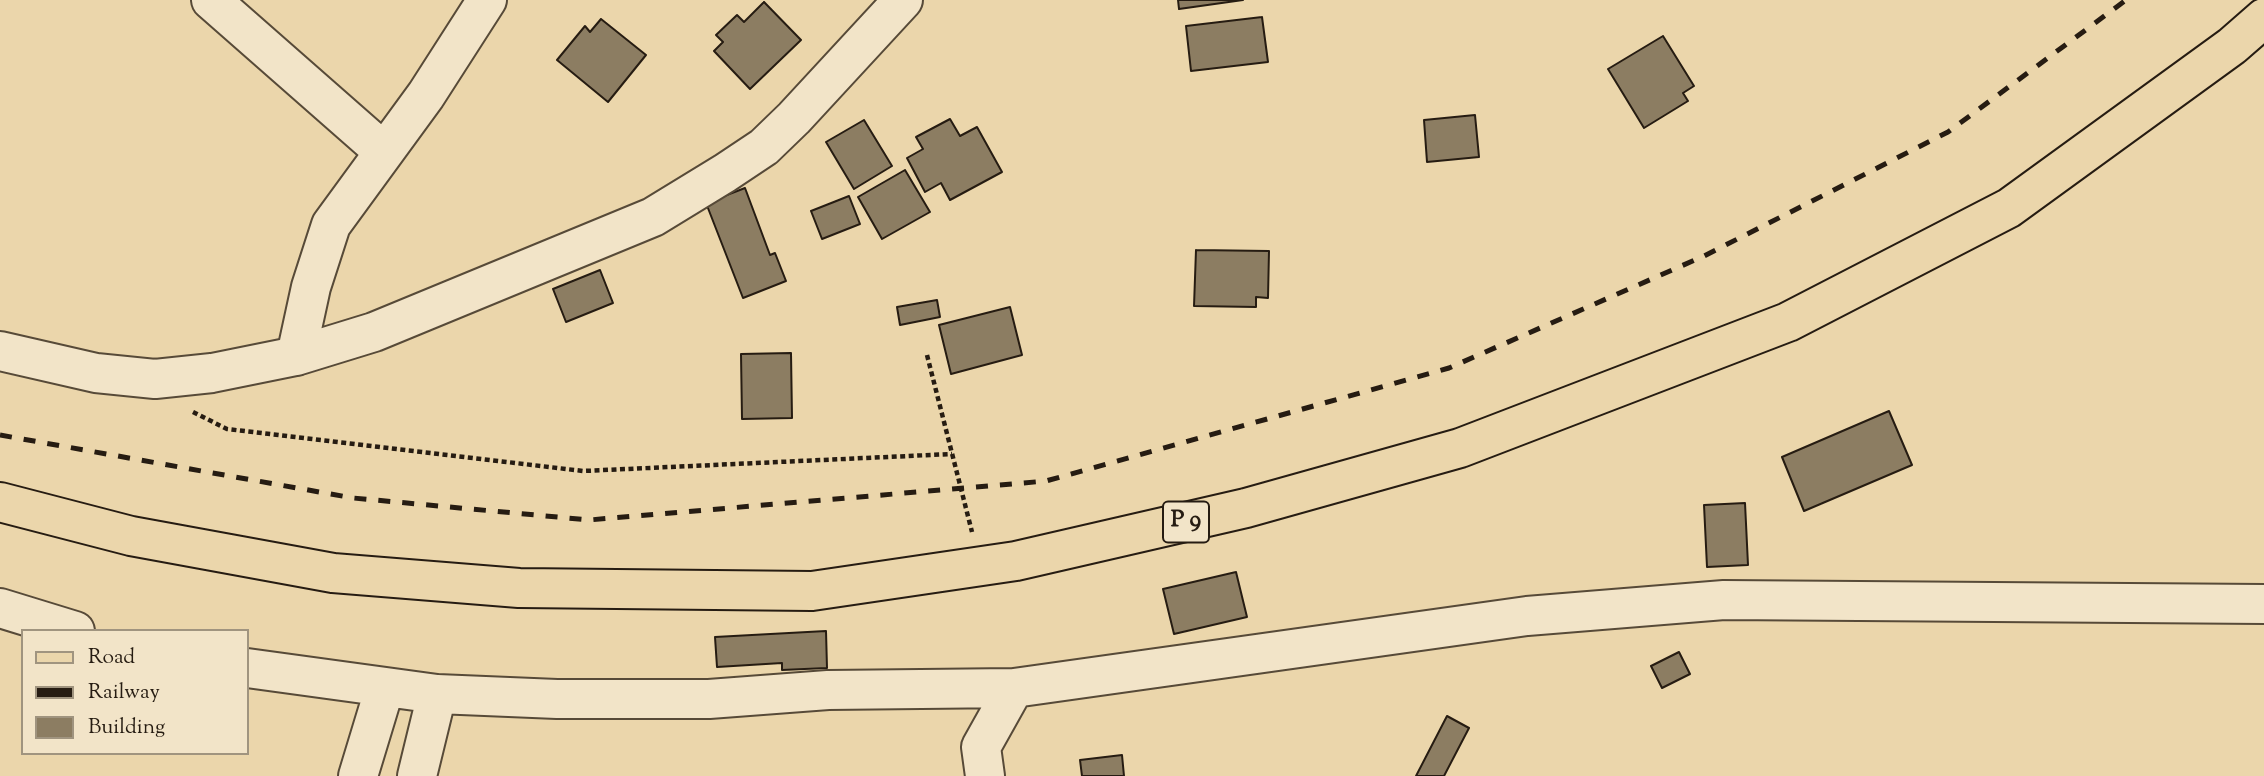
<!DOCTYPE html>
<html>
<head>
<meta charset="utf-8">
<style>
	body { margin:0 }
	#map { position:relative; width:2264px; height:776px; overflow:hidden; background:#ebd6ab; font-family:"Sorts Mill Goudy",serif }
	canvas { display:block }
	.legend { position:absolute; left:21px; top:629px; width:228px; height:126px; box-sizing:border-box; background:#f2e4c8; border:2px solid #a0947f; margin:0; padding:9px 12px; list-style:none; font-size:21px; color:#261c12 }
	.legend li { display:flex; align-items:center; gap:14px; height:35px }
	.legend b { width:35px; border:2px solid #a0947f }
</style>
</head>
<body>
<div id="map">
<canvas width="2264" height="776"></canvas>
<ul class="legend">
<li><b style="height:9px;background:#ebd6ab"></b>Road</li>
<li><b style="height:9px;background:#261c12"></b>Railway</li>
<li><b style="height:19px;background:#8c7d62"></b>Building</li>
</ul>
</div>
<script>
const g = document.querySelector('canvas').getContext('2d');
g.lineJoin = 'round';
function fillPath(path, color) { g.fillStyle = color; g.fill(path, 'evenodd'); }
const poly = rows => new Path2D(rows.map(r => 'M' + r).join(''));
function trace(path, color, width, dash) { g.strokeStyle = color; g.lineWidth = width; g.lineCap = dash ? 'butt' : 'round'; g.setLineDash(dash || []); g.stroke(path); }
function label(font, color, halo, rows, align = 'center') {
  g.font = font + ' "Sorts Mill Goudy",serif'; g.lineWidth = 5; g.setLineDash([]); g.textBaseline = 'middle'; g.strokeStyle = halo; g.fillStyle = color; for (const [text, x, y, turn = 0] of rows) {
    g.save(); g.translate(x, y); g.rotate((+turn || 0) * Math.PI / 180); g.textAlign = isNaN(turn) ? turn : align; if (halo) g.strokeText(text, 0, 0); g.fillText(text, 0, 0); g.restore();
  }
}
const building = poly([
	[1178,0,1243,0,1179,9,1178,0],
	[764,2,801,40,750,89,714,51,723,42,716,35,737,15,744,22,764,2],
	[1262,17,1268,62,1191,71,1186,26,1262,17],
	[601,19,646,55,608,102,557,60,585,26,590,32,601,19],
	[1663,36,1694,86,1683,93,1688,101,1644,128,1608,69,1663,36],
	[1475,115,1479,157,1427,162,1424,120,1475,115],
	[950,119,960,136,977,127,1002,172,950,200,941,183,925,192,907,158,923,149,916,137,950,119],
	[864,120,892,166,854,189,826,142,864,120],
	[905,170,930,212,882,239,858,197,905,170],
	[745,188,770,255,775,253,786,281,743,298,706,203,745,188],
	[849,196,860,224,822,239,811,211,849,196],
	[1196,250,1269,251,1268,298,1256,297,1256,307,1194,306,1196,250],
	[600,270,613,303,566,322,553,289,600,270],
	[937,300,940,317,900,325,897,307,937,300],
	[1010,307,1022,355,951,374,939,325,1010,307],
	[791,353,792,418,742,419,741,354,791,353],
	[1889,411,1912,465,1804,511,1782,457,1889,411],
	[1745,503,1748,565,1707,567,1704,505,1745,503],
	[1236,572,1247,617,1174,634,1163,589,1236,572],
	[826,631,827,668,782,670,782,663,717,667,715,637,826,631],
	[1679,652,1690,674,1662,688,1651,666,1679,652],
	[1447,716,1469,728,1444,776,1416,776,1447,716],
	[1122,755,1124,776,1082,776,1080,760,1122,755]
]);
const path = poly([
	[927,355,972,532],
	[193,412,227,429,583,471,952,454]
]);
const minor = poly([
	[211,0,384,152],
	[0,351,96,373,155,379,212,373,296,356,374,332,653,217,725,173,764,147,794,118,903,0],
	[296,356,311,287,331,225,426,95,487,0],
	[0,608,75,631],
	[247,668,437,694,557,699,709,699,828,690,1014,688,1527,616,1724,600,2264,604],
	[358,776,385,687],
	[417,776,437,694],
	[985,776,981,747,1014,688]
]);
const major = poly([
	[0,502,131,536,333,573,519,588,812,591,1016,561,1246,508,1460,448,1788,322,2009,208,2232,46,2264,18]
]);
const rail = poly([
	[0,435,353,498,589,520,1046,481,1449,368,1704,256,1948,132,2126,0]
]);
const shields = [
	[1186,522,46]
];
const shieldNames = [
	["P 9",1186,522]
];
fillPath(building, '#8c7d62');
trace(building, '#261c12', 2);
trace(minor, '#574a38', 42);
trace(major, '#261c12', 42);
trace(path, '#261c12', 4.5, [5, 3.5]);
trace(minor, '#f2e4c8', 38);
trace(major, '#ebd6ab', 38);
trace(rail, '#261c12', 5, [12, 12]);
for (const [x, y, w] of shields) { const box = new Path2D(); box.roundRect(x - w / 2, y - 20.5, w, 41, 5); g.fillStyle = '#f2e4c8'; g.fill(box); trace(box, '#261c12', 2); }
label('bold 24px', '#261c12', null, shieldNames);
</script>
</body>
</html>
